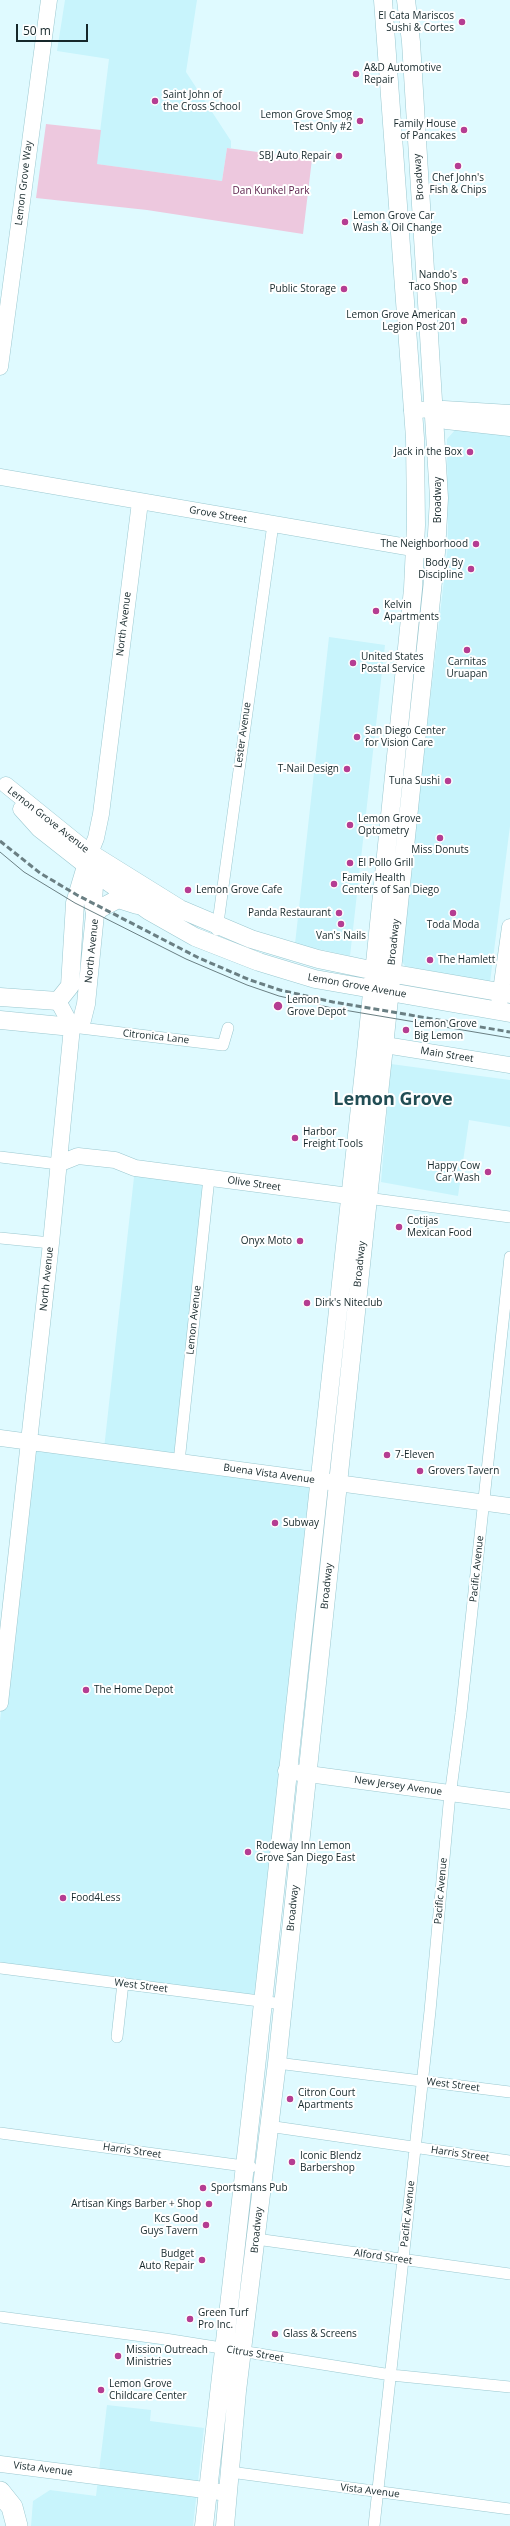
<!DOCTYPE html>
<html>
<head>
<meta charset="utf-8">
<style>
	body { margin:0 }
	#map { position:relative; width:510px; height:2526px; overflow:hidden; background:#dffaff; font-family:"Open Sans",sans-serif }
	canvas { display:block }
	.scale { position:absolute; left:16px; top:24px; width:72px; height:18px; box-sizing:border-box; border:2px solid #15272a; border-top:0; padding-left:5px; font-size:12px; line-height:14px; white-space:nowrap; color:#15272a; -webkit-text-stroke:3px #fff; paint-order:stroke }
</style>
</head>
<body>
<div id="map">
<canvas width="510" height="2526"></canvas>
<div class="scale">50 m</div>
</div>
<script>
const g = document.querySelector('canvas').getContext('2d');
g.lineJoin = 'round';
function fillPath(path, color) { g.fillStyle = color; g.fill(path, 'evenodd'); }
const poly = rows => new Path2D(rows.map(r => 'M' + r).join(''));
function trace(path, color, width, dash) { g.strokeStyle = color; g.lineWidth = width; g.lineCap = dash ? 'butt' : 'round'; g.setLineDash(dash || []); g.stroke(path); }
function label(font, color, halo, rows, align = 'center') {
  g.font = font + ' "Open Sans",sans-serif'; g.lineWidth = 4; g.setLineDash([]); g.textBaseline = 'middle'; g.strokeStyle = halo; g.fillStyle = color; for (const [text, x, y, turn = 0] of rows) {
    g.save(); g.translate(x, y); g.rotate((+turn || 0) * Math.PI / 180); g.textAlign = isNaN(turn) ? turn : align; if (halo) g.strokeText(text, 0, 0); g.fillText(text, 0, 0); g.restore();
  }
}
const built = poly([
	[65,0,197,0,186,72,231,141,231,148,227,148,222,181,96,164,109,59,57,51],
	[456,429,510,436,510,826,490,982,405,966,400,959,448,545,447,439],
	[329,637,385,645,350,956,295,944],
	[391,1064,510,1080,510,1127,469,1120,458,1196,381,1182],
	[135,1168,209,1178,177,1458,104,1449],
	[31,1443,315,1481,261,1999,0,1966,0,1721],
	[107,2405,151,2410,150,2421,204,2428,193,2526,31,2526,33,2501,50,2490,96,2496]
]);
const green = poly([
	[46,124,101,130,97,164,222,181,227,148,312,159,303,234,147,210,36,198]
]);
const street = poly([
	[217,930,273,524],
	[72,1027,223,1045,228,1028],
	[0,1157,58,1164],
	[367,1198,510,1217],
	[0,1238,51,1243],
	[179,1462,209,1178],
	[0,1968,283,2004],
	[117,2037,123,1983],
	[277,2063,510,2092],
	[268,2126,510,2161],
	[0,2133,251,2167],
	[256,2239,510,2274],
	[0,2317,165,2339,391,2375,510,2387],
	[230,2472,510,2509],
	[374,2526,430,2011,449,1804,461,1713,510,1257]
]);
const secondary = poly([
	[0,367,49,0],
	[412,410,444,409,510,413],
	[433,410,446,421,510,428],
	[0,477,436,552],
	[6,785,90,853,96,838,101,814,140,502],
	[21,809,39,829,86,866],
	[499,1005,510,927],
	[385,1045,510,1065],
	[58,1164,78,1156,115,1160,135,1168,364,1198],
	[0,1438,510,1506],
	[0,1703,51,1243,72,1027,58,1001],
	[286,1771,510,1801],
	[0,2464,228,2493]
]);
const primary = poly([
	[86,866,149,911,195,937,259,962,315,979,510,1013],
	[95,914,101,908,118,899,137,905],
	[0,997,58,1001,70,986,75,903,90,853,180,909,251,939,318,959,366,969,510,994],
	[0,1020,72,1027,82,1020,86,1004,95,914,93,903,94,885,102,865],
	[204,2526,253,2095,366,1052,413,589,416,525,415,438,383,0],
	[225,2526,237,2391,277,2063,436,552,439,498,411,42,406,0]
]);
const highway = poly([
	[0,2492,12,2507,17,2526]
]);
const tram = poly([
	[0,852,24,872,75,903,186,959,247,985,279,996,332,1008,510,1038]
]);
const rail = poly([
	[0,841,40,873,77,895,199,958,250,980,280,990,333,1002,510,1032]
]);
const markers = [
	[462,22,4,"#b53d92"],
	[356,74,4,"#b53d92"],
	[155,101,4,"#b53d92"],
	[360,121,4,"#b53d92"],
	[464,130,4,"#b53d92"],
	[339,156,4,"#b53d92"],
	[458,166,4,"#b53d92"],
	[345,222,4,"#b53d92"],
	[465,281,4,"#b53d92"],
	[344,289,4,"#b53d92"],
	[464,321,4,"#b53d92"],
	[470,452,4,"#b53d92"],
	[476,544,4,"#b53d92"],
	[471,569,4,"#b53d92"],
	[376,611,4,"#b53d92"],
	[467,650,4,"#b53d92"],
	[353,663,4,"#b53d92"],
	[357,737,4,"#b53d92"],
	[347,769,4,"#b53d92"],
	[448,781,4,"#b53d92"],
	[350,825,4,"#b53d92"],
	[440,838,4,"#b53d92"],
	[350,863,4,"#b53d92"],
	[334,884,4,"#b53d92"],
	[188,890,4,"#b53d92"],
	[339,913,4,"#b53d92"],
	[453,913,4,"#b53d92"],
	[341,924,4,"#b53d92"],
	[430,960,4,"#b53d92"],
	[278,1006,5,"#b53d92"],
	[406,1030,4,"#b53d92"],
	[295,1138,4,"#b53d92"],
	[488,1172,4,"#b53d92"],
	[399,1227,4,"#b53d92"],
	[300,1241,4,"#b53d92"],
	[307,1303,4,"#b53d92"],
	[387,1455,4,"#b53d92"],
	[420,1471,4,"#b53d92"],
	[275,1523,4,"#b53d92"],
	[86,1690,4,"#b53d92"],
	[248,1852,4,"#b53d92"],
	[63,1898,4,"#b53d92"],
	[290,2099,4,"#b53d92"],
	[292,2162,4,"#b53d92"],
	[203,2188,4,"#b53d92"],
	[209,2204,4,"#b53d92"],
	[206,2225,4,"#b53d92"],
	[202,2260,4,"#b53d92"],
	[190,2319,4,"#b53d92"],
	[275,2334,4,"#b53d92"],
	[118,2356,4,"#b53d92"],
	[101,2390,4,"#b53d92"]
];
const poiNames = [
	["El Cata Mariscos",454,16,"right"],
	["Sushi & Cortes",454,28,"right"],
	["A&D Automotive",364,68],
	["Repair",364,80],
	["Saint John of",163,95],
	["the Cross School",163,107],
	["Lemon Grove Smog",352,115,"right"],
	["Test Only #2",352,127,"right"],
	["Family House",456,124,"right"],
	["of Pancakes",456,136,"right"],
	["SBJ Auto Repair",331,156,"right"],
	["Chef John's",458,178,"center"],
	["Fish & Chips",458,190,"center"],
	["Lemon Grove Car",353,216],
	["Wash & Oil Change",353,228],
	["Nando's",457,275,"right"],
	["Taco Shop",457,287,"right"],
	["Public Storage",336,289,"right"],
	["Lemon Grove American",456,315,"right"],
	["Legion Post 201",456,327,"right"],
	["Jack in the Box",462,452,"right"],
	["The Neighborhood",468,544,"right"],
	["Body By",463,563,"right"],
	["Discipline",463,575,"right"],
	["Kelvin",384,605],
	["Apartments",384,617],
	["United States",361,657],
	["Postal Service",361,669],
	["Carnitas",467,662,"center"],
	["Uruapan",467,674,"center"],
	["San Diego Center",365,731],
	["for Vision Care",365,743],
	["T-Nail Design",339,769,"right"],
	["Tuna Sushi",440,781,"right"],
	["Lemon Grove",358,819],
	["Optometry",358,831],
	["Miss Donuts",440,850,"center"],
	["El Pollo Grill",358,863],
	["Family Health",342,878],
	["Centers of San Diego",342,890],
	["Lemon Grove Cafe",196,890],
	["Panda Restaurant",331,913,"right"],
	["Toda Moda",453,925,"center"],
	["Van's Nails",341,936,"center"],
	["The Hamlett",438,960],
	["Lemon",287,1000],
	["Grove Depot",287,1012],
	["Lemon Grove",414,1024],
	["Big Lemon",414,1036],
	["Harbor",303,1132],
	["Freight Tools",303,1144],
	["Happy Cow",480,1166,"right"],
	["Car Wash",480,1178,"right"],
	["Cotijas",407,1221],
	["Mexican Food",407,1233],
	["Onyx Moto",292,1241,"right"],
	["Dirk's Niteclub",315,1303],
	["7-Eleven",395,1455],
	["Grovers Tavern",428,1471],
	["Subway",283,1523],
	["The Home Depot",94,1690],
	["Rodeway Inn Lemon",256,1846],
	["Grove San Diego East",256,1858],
	["Food4Less",71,1898],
	["Citron Court",298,2093],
	["Apartments",298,2105],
	["Iconic Blendz",300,2156],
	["Barbershop",300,2168],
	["Sportsmans Pub",211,2188],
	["Artisan Kings Barber + Shop",201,2204,"right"],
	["Kcs Good",198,2219,"right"],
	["Guys Tavern",198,2231,"right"],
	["Budget",194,2254,"right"],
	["Auto Repair",194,2266,"right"],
	["Green Turf",198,2313],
	["Pro Inc.",198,2325],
	["Glass & Screens",283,2334],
	["Mission Outreach",126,2350],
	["Ministries",126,2362],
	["Lemon Grove",109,2384],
	["Childcare Center",109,2396]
];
const streetNames = [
	["Broadway",419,177,-94],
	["Lemon Grove Way",24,183,-83],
	["Broadway",438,500,-90],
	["Grove Street",218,515,10],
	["North Avenue",124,624,-83],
	["Lester Avenue",243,735,-82],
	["Lemon Grove Avenue",48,820,38],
	["Broadway",394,942,-84],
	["North Avenue",92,951,-84],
	["Lemon Grove Avenue",357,986,10],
	["Citronica Lane",156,1037,6],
	["Main Street",447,1055,9],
	["Olive Street",254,1184,8],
	["Broadway",360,1264,-84],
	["North Avenue",47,1279,-84],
	["Lemon Avenue",194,1320,-84],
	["Buena Vista Avenue",269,1474,8],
	["Pacific Avenue",477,1569,-84],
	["Broadway",327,1586,-84],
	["New Jersey Avenue",398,1786,8],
	["Pacific Avenue",441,1891,-85],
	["Broadway",293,1908,-84],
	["West Street",141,1986,7],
	["West Street",453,2085,7],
	["Harris Street",132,2151,8],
	["Harris Street",460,2154,8],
	["Pacific Avenue",408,2214,-84],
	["Broadway",257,2230,-84],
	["Alford Street",383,2257,8],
	["Citrus Street",255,2354,9],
	["Vista Avenue",43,2469,7],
	["Vista Avenue",370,2491,7]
];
const parkNames = [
	["Dan Kunkel Park",271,191]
];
const townNames = [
	["Lemon Grove",393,1100]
];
fillPath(built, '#c8f4fc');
fillPath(green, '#edc8de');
trace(street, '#9bc8d0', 12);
trace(secondary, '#9bc8d0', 17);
trace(primary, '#9bc8d0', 19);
trace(highway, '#9bc8d0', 22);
trace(street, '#fff', 11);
trace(secondary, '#fff', 16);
trace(primary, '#fff', 18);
trace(highway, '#fff', 21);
trace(tram, '#6a7f83', 1);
trace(rail, '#6a7f83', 3, [6, 3]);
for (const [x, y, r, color] of markers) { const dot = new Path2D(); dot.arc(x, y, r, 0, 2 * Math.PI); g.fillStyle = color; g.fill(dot); trace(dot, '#fff', 1.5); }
label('10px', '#15272a', '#fff', poiNames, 'left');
label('10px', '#15272a', '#fff', streetNames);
label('10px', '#581b46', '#fff', parkNames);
label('bold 18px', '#224d54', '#fff', townNames);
</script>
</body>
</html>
